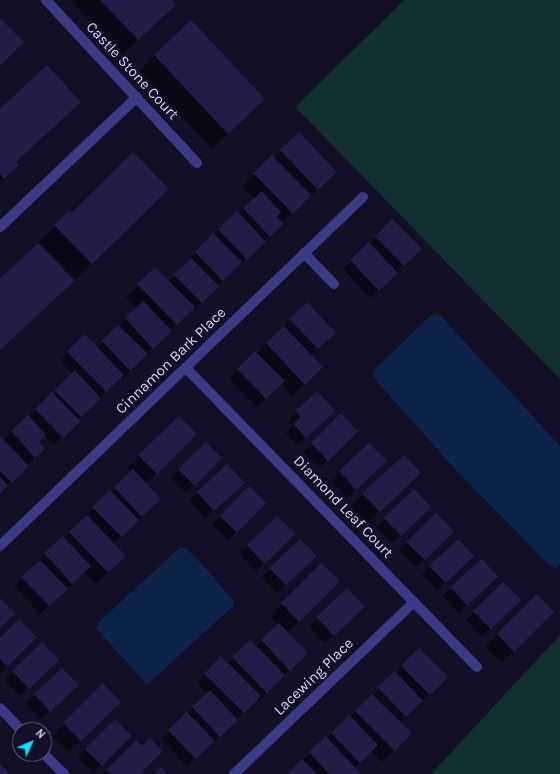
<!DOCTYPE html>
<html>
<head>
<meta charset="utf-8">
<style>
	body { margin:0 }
	#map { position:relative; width:560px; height:774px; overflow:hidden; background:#130f26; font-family:Karla,sans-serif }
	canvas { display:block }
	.north { position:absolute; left:12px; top:722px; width:40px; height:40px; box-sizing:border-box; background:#130f26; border:1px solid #625e7d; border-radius:50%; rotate:46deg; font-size:11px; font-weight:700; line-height:16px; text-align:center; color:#d9d4ff }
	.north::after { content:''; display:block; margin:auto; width:14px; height:18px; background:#00e5ff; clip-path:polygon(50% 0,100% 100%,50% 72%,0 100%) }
</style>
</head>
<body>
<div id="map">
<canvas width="560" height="774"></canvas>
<div class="north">N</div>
</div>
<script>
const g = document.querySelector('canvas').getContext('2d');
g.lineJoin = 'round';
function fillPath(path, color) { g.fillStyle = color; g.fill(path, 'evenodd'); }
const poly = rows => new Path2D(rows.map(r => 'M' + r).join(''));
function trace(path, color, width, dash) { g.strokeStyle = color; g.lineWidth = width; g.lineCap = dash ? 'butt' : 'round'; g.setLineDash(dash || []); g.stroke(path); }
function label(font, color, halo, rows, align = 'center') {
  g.font = font + ' Karla,sans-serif'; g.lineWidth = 4; g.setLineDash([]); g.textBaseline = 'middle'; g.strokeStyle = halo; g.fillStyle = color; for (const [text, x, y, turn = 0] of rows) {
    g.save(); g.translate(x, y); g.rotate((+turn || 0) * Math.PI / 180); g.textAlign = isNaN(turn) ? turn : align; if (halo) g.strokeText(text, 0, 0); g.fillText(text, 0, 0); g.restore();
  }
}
const green = poly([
	[404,0,560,0,560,379,295,107],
	[560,635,560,774,431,774]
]);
const water = poly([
	[435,314,442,317,560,446,560,564,556,568,552,567,543,559,453,467,380,385,372,374,375,369,430,316],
	[179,548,186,548,202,564,234,601,233,606,147,685,96,628,100,621]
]);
const shadow = poly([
	[70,0,170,0,159,20,122,55],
	[191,21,248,114,212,149,139,71],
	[0,110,64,117,16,163,18,165,0,182],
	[281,150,323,184,306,201,305,200,256,250,238,267,237,266,194,311,192,309,122,379,120,377,54,445,44,435,38,442,36,457,27,465,28,466,0,493,0,438,3,441,73,374,60,361,85,336,97,348,137,308,126,297,155,268,169,282,189,262,187,261,213,235,238,214,255,199,242,186,272,157,273,158],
	[168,189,76,279,39,242,69,212,71,214],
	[392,221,420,249,370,298,343,269],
	[290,320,326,341,311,355,310,379,292,396,281,384,257,407,229,378,255,353,256,354],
	[297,412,326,419,297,445,286,433,293,425,289,420],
	[341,415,357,431,319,468,303,452],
	[179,417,196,434,145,484,152,507,113,544,113,568,95,584,84,572,40,614,14,586,38,563,36,562,44,554,63,537,64,538,110,492,132,472,127,468],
	[206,443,221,458,186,493,171,478],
	[369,444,378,469,347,498,331,480],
	[404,456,407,485,367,523,351,506],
	[227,465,235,491,206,519,189,501],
	[249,488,265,503,228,540,212,525],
	[414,491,429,507,392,543,376,527],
	[436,514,452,531,416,567,399,550],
	[277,518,293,534,256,571,240,554],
	[308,564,277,593,262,577,270,569],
	[321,564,338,581,287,633,307,653,259,700,257,699,229,728,187,767,161,738,207,693,197,682,221,658,228,664,250,641,255,647,278,625,270,616],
	[465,564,437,590,422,575,430,567],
	[503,583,519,600,482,637,466,620],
	[489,585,458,613,443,596,451,588],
	[537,596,553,612,502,663,485,647],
	[355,615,325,643,309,626,317,617],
	[36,637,0,673,0,639],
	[42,644,50,668,20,696,4,680],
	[419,649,447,677,400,722,411,733,382,762,371,751,354,768,359,774,289,774,349,716,350,717],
	[62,669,69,693,41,719,26,703],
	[103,685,120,702,69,752,52,736],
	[115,720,131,736,93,773,78,757],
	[136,741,142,748,138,774,103,774]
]);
const building = poly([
	[100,0,171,0,176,5,138,40],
	[0,18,24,42,0,66],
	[191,20,265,99,228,134,154,55],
	[47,65,81,102,16,162,19,165,4,179,0,174,0,109],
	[299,132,337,172,318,190,280,150],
	[133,152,169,189,92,264,54,225,69,211,71,213],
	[272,155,311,195,293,214,253,173],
	[262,191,281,212,277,217,284,224,270,237,243,208],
	[237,211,266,242,247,260,218,229],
	[392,219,422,249,404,266,375,237],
	[213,233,242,262,223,281,195,252],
	[369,242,398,273,379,291,350,260],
	[38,243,74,281,0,350,0,279],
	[191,258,219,286,202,303,174,275],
	[155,267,195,307,177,325,137,284],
	[143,301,172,331,153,349,125,318],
	[307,302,336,333,318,349,289,319],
	[118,325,148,354,130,371,102,341],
	[284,326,323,367,305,385,266,343],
	[85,334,124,375,106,392,67,352],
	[255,351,285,381,266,399,237,369],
	[75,370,101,398,81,417,54,390],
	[317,391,335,411,306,438,293,424,301,417,296,411],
	[52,392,80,421,63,438,35,409],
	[341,413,358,431,328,461,311,443],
	[28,415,46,435,39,442,45,449,35,458,11,431],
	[179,416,197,434,157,474,138,455],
	[0,436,29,466,12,483,0,471],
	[206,442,222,458,195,486,178,469],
	[369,443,387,461,356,490,339,471],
	[404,455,421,473,380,512,362,493],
	[227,464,245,483,214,511,197,492],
	[133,469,161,499,142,517,114,487],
	[0,477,8,485,0,494],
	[249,486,266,503,237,533,220,516],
	[414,489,431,507,401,536,384,518],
	[110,490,139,520,122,537,92,507],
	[436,513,454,531,425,560,406,542],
	[87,515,126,556,108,573,69,532],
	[277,516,295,534,265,564,247,545],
	[63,536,91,566,72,584,44,553],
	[300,539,317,556,286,585,269,568],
	[458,539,474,556,446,583,429,566],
	[482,559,498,577,467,605,450,587],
	[40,560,68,589,49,606,21,577],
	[321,563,340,581,299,622,281,603],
	[503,582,521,600,491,629,473,611],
	[347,588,365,607,334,636,316,617],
	[537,594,554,612,514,652,497,634],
	[0,598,15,614,0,628],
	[19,619,37,637,7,667,0,659,0,638],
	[279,623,308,653,290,671,261,640],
	[250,640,285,675,267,693,232,657],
	[42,642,59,660,29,689,12,671],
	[419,648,448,677,430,695,401,666],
	[221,656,261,696,244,713,204,674],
	[62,668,79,685,50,712,34,694],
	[395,671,423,701,406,717,377,687],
	[103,683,121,702,81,741,63,723],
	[210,690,238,720,220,737,192,707],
	[372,694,412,733,395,751,355,711],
	[187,712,215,741,196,759,168,730],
	[349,715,378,745,360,763,331,733],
	[115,719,132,736,102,766,85,749],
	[326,736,361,774,329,774,309,752],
	[150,738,163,751,140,774,110,774,106,770,136,740,142,746],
	[302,759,317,774,287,774],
	[0,764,8,772,6,774,0,774],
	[161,767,168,774,154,774]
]);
const minor = poly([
	[46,0,197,163],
	[0,227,137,97],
	[304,253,334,284],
	[186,368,477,667],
	[0,546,363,197],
	[0,708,21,730],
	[44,754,64,774],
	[234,774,414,602]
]);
const streetNames = [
	["Castle Stone Court",132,71,47],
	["Cinnamon Bark Place",171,361,-44],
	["Diamond Leaf Court",343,507,46],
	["Lacewing Place",314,677,-44]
];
fillPath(green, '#12302f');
fillPath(water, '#0c2248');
fillPath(shadow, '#0007');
fillPath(building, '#241b47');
trace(minor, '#3d3a85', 10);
label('15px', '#d9d4ff', '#130f26', streetNames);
</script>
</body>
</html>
